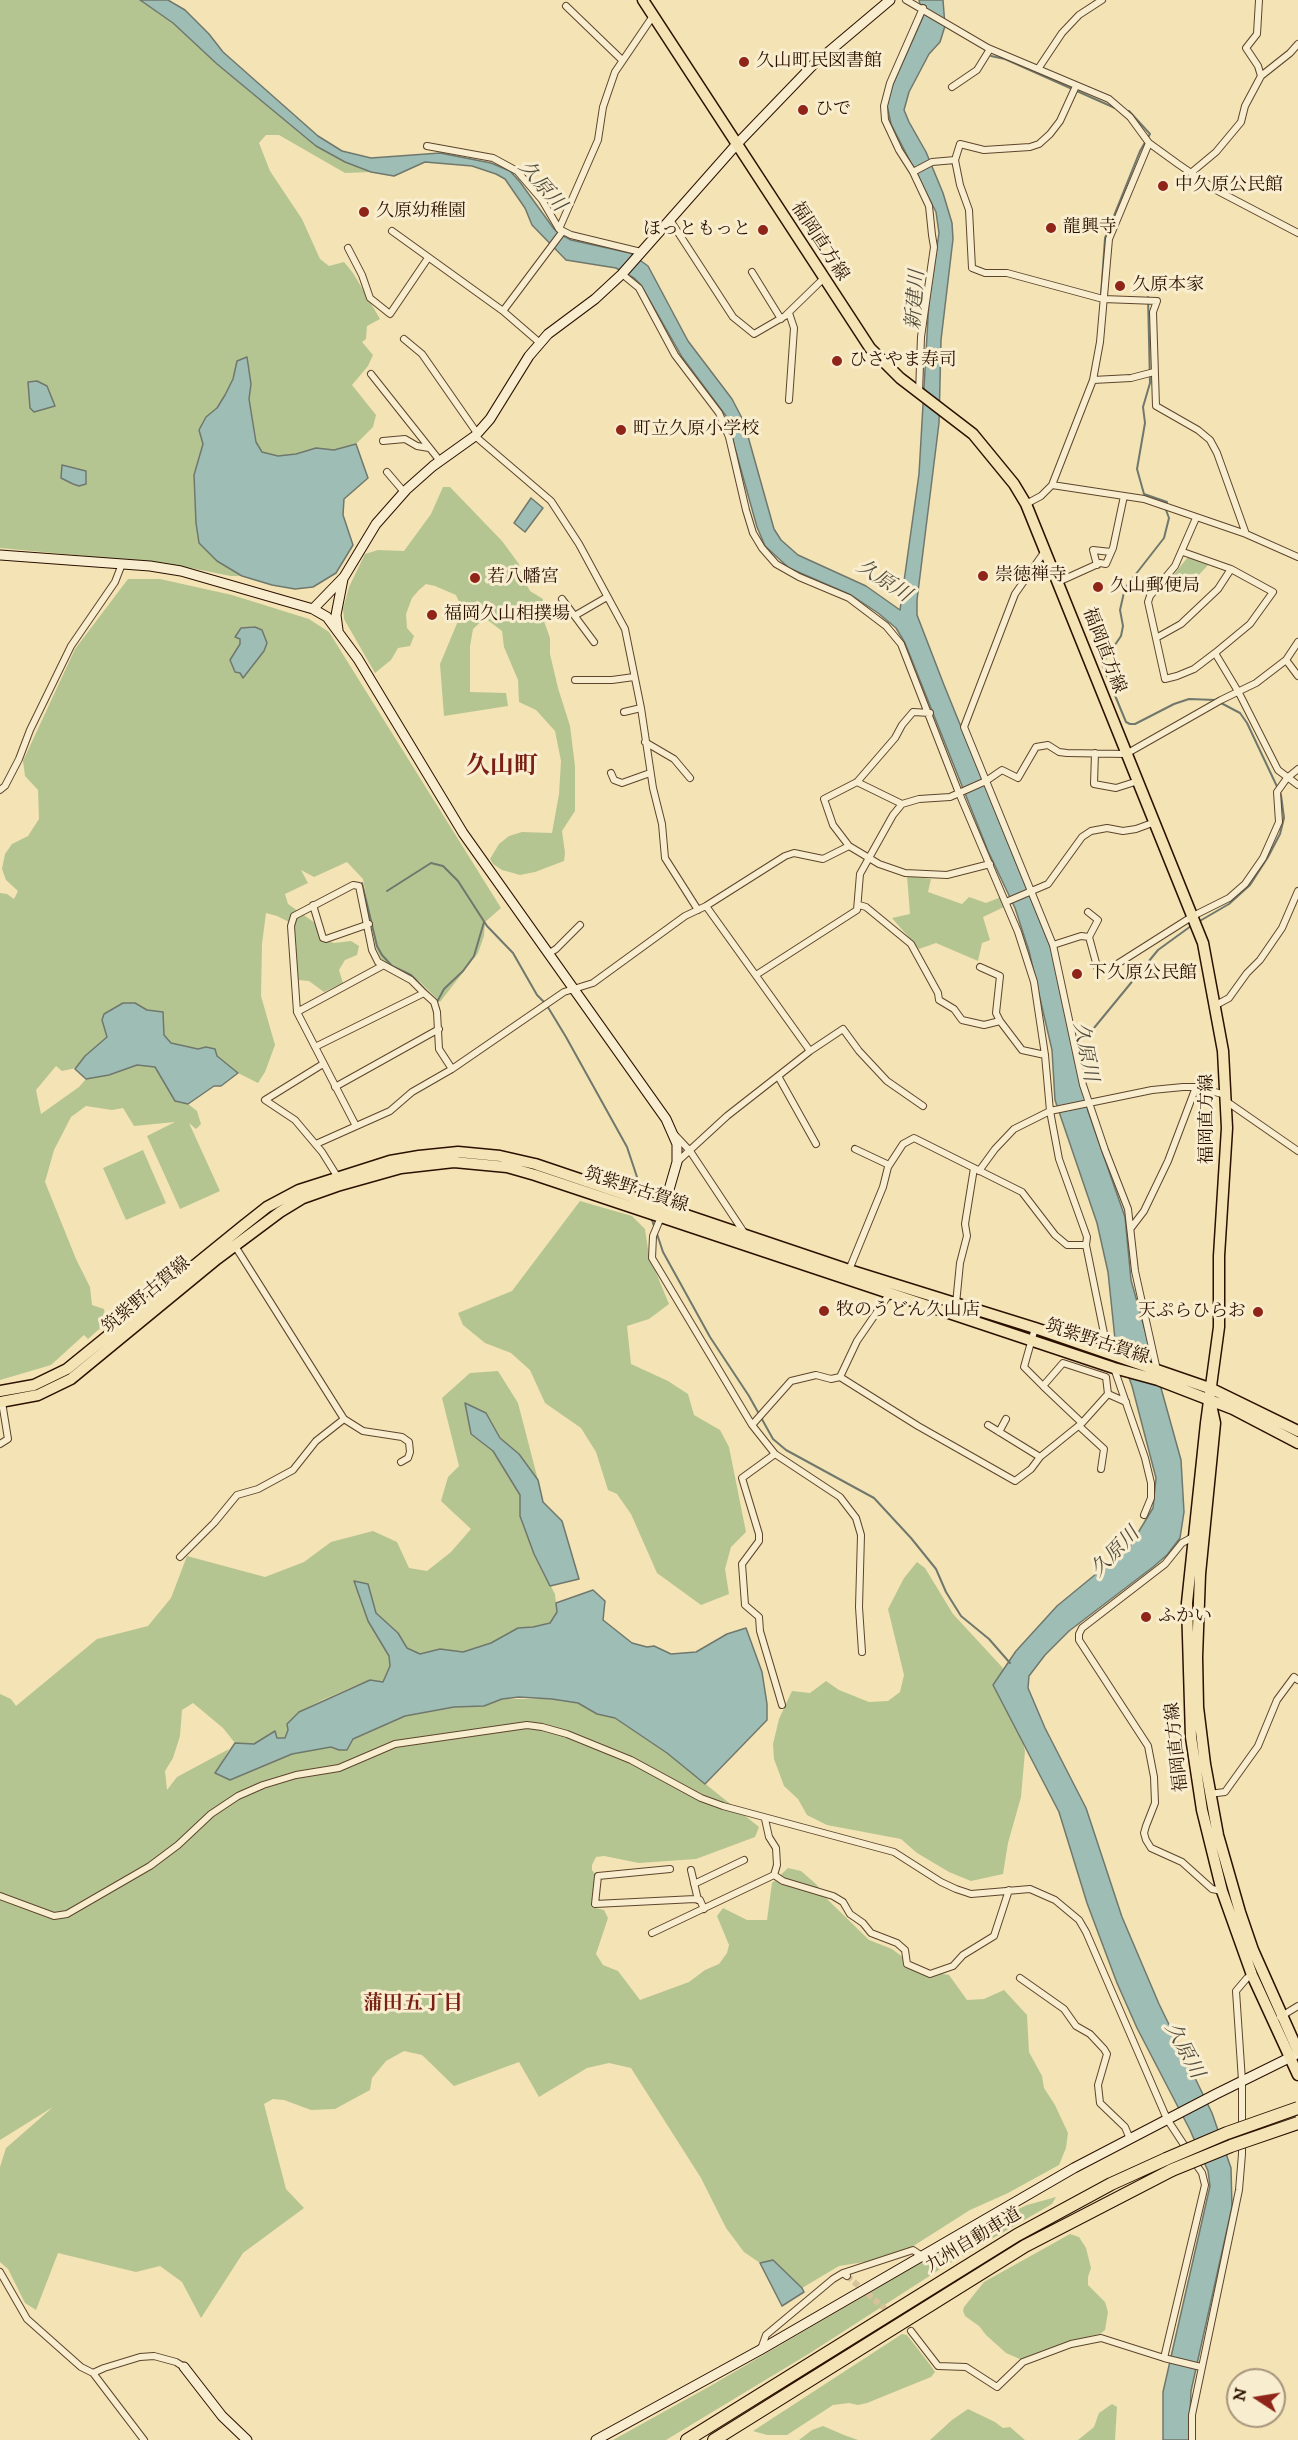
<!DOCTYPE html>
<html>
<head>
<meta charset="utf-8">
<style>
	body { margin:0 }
	#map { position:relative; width:1298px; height:2440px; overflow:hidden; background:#f4e3b4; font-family:"IM FELL DW Pica",serif }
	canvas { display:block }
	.north { position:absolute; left:1226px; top:2368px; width:60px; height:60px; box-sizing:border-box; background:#f8edce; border:2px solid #a6957c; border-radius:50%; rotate:282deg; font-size:16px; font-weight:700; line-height:24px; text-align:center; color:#2b1000 }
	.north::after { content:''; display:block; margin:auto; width:21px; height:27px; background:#8f2418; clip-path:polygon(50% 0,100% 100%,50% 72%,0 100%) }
</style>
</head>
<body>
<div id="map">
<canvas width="1298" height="2440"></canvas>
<div class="north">N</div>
</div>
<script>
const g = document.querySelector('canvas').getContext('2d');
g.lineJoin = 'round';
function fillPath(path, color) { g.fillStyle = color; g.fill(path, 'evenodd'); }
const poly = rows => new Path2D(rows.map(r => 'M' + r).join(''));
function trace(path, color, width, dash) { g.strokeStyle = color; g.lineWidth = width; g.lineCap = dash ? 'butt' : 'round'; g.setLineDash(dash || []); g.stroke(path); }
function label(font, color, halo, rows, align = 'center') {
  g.font = font + ' "IM FELL DW Pica","Noto Serif JP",serif'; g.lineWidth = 6; g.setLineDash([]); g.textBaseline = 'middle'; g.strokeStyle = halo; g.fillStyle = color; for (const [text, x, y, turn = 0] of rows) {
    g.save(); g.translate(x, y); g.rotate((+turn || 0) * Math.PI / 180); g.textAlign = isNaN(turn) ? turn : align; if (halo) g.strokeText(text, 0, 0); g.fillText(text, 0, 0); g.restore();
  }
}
const green = poly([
	[0,0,146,0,316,146,371,172,345,173,279,135,266,135,259,143,270,171,302,219,320,259,329,266,344,262,353,273,380,319,367,326,366,339,362,342,373,355,368,366,352,385,376,415,373,427,356,444,334,450,316,448,296,454,278,456,262,452,256,442,249,399,251,384,237,361,233,379,225,395,217,408,206,417,203,444,194,475,217,561,242,576,231,576,170,564,0,548],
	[443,487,450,487,502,541,519,564,521,575,530,591,543,599,541,613,550,638,550,654,558,688,570,726,575,766,575,811,562,831,565,853,564,861,535,872,520,875,502,870,493,864,490,859,499,844,509,836,522,832,552,833,559,794,561,761,555,731,536,710,519,702,518,680,504,647,502,631,485,618,473,629,470,646,470,692,506,693,508,706,444,716,440,664,458,621,460,604,456,595,435,586,426,584,419,590,412,598,406,614,407,628,414,636,410,646,398,648,391,660,375,673,344,619,343,609,349,587,365,554,378,550,404,551,431,514],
	[1188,557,1208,565,1183,592,1170,579],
	[128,579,160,579,232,595,309,619,329,632,501,908,485,922,484,936,478,953,440,1002,419,981,384,965,376,948,363,879,347,862,314,877,301,870,308,883,285,894,288,904,315,923,322,939,334,943,351,941,359,946,357,955,345,960,339,970,343,983,324,992,309,981,298,980,293,924,277,916,266,913,262,944,261,996,275,1045,265,1072,258,1083,238,1073,221,1086,214,1086,188,1104,197,1111,201,1124,196,1129,189,1123,220,1191,180,1209,147,1136,175,1122,134,1126,123,1108,112,1110,86,1106,71,1117,54,1150,45,1182,76,1259,90,1287,92,1305,104,1309,106,1323,88,1339,84,1335,51,1365,0,1380,0,893,7,894,14,899,18,891,6,880,2,869,5,854,12,844,28,836,39,819,38,790,25,776,23,761,75,649],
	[56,1066,62,1071,76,1068,86,1079,79,1087,41,1114,36,1090],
	[907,876,931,879,928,892,962,904,969,897,986,903,1001,897,1004,907,983,917,990,940,982,943,978,961,936,943,919,949,892,918,910,914],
	[143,1150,166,1203,126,1220,103,1168],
	[580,1201,632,1216,645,1229,649,1256,669,1304,649,1319,627,1326,631,1364,668,1381,688,1394,694,1415,720,1430,729,1447,746,1532,731,1547,725,1569,729,1594,701,1605,657,1573,631,1514,617,1494,608,1490,596,1452,581,1428,545,1403,530,1370,511,1353,485,1343,463,1325,458,1313,512,1291],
	[498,1371,518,1403,538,1480,519,1454,500,1438,486,1413,466,1404,470,1434,493,1451,521,1495,520,1516,534,1554,555,1594,557,1612,550,1623,533,1627,518,1628,491,1643,463,1652,440,1649,420,1654,407,1648,398,1633,376,1613,368,1584,368,1621,389,1656,390,1666,383,1682,357,1685,322,1700,299,1712,287,1724,289,1730,285,1738,277,1738,274,1731,254,1744,235,1743,223,1728,193,1703,182,1710,180,1736,173,1758,165,1771,167,1790,177,1777,229,1749,216,1773,265,1765,292,1754,331,1747,339,1750,353,1739,405,1716,454,1707,483,1706,502,1699,552,1699,578,1703,597,1714,615,1718,667,1753,759,1827,755,1837,696,1859,639,1863,604,1856,596,1857,592,1865,592,1870,595,1874,591,1907,604,1910,608,1918,596,1954,603,1965,618,1971,640,2000,689,1982,705,1970,719,1964,727,1953,729,1945,717,1916,723,1908,747,1920,767,1920,772,1883,788,1868,801,1871,817,1885,828,1900,869,1940,892,1949,912,1964,928,1971,949,1975,967,2000,984,1999,1004,1990,1027,2015,1029,2052,1042,2076,1044,2088,1055,2105,1068,2133,1066,2148,1059,2165,1008,2193,970,2210,896,2257,839,2266,802,2288,773,2260,760,2263,744,2252,726,2228,701,2178,631,2068,609,2063,587,2068,539,2097,519,2062,454,2086,422,2055,404,2051,386,2061,372,2078,370,2090,335,2109,311,2110,284,2100,273,2099,264,2104,286,2189,304,2208,243,2253,201,2318,182,2282,160,2266,136,2272,58,2253,36,2310,25,2303,8,2269,0,2262,0,2167,6,2148,53,2107,0,2140,0,1694,11,1699,16,1706,97,1639,148,1626,171,1598,187,1556,265,1577,304,1562,331,1542,373,1531,397,1542,409,1568,427,1571,451,1552,471,1529,441,1501,448,1477,459,1466,442,1398,470,1373],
	[917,1562,925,1568,953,1614,1002,1667,1008,1681,1025,1751,1021,1797,1008,1843,1003,1874,971,1881,949,1872,917,1853,901,1839,827,1825,807,1815,798,1799,784,1786,774,1759,773,1744,779,1719,792,1691,810,1693,826,1681,839,1690,869,1702,888,1701,900,1692,904,1675,888,1609,904,1578],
	[1056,2197,1052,2204,945,2266,810,2353,666,2440,613,2440,712,2385,987,2224,1027,2205],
	[1070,2234,1079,2237,1086,2248,1091,2268,1088,2277,1088,2285,1105,2302,1108,2312,1105,2330,1100,2334,1070,2341,1022,2360,1006,2353,986,2335,979,2326,965,2316,963,2311,964,2307,984,2282],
	[902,2334,907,2335,931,2366,935,2372,931,2377,867,2403,858,2405,849,2403,833,2405,787,2435,767,2435,753,2431],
	[1112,2404,1117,2407,1115,2440,1078,2440,1094,2427,1099,2413],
	[968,2409,995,2422,1003,2428,1010,2427,1025,2440,930,2440,952,2420],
	[823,2426,844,2435,858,2440,799,2440,812,2430]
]);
const water = poly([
	[140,0,168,0,185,10,209,34,223,52,318,136,342,151,371,158,440,153,491,163,510,171,520,182,554,229,562,235,571,240,630,253,648,266,688,341,732,399,744,422,774,529,781,540,798,555,866,586,900,610,919,474,929,301,939,233,936,212,891,124,887,105,890,91,923,17,919,0,943,0,945,26,940,42,929,54,909,92,904,110,909,122,926,152,943,193,952,223,953,239,941,340,939,423,917,600,917,615,944,685,1052,951,1088,1111,1125,1217,1131,1280,1181,1460,1184,1512,1180,1538,1167,1555,1153,1567,1069,1631,1045,1655,1029,1676,1028,1688,1045,1728,1086,1808,1122,1917,1159,2004,1212,2113,1231,2168,1232,2207,1191,2391,1189,2440,1163,2440,1163,2392,1210,2186,1208,2171,1190,2130,1137,2028,1117,1983,1087,1903,1059,1812,993,1685,1016,1651,1057,1606,1130,1546,1153,1508,1156,1478,1132,1386,1115,1339,1108,1272,1097,1223,1055,1100,1052,1050,1029,951,1015,908,988,851,905,643,896,628,878,613,851,595,789,568,765,546,757,527,726,416,682,357,641,285,634,278,616,268,566,260,532,225,525,208,505,179,496,174,472,166,425,162,394,176,371,172,345,162,316,146,217,64,173,23,140,0],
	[247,357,251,384,249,399,256,442,262,452,278,456,296,454,316,448,334,450,356,444,368,478,344,499,343,515,353,545,336,573,313,587,295,589,272,585,242,576,217,561,199,543,196,523,194,475,203,444,199,430,206,417,217,408,225,395,233,379,237,361,247,357],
	[37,381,47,386,55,406,34,412,30,408,28,382,37,381],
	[62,465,86,471,86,484,79,486,73,484,61,478,62,465],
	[531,498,543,508,525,532,514,523,531,498],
	[255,627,262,630,267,643,264,651,243,678,240,673,235,672,230,660,240,644,240,639,235,637,241,628,255,627],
	[123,1003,135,1003,147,1010,163,1012,164,1035,171,1043,198,1049,206,1047,215,1049,217,1056,238,1073,221,1086,214,1086,188,1104,175,1101,155,1067,137,1065,109,1075,86,1079,75,1069,85,1056,107,1037,102,1020,104,1014,123,1003],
	[465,1403,486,1413,500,1438,519,1454,538,1480,543,1502,562,1521,579,1579,550,1586,534,1554,520,1516,520,1495,493,1451,471,1434,465,1403],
	[354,1581,368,1584,376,1613,398,1633,407,1648,420,1654,440,1649,463,1652,491,1643,518,1628,533,1627,550,1623,557,1612,556,1603,593,1590,605,1601,603,1620,632,1643,647,1647,654,1646,671,1654,696,1652,727,1634,746,1628,762,1672,767,1704,767,1720,705,1784,667,1753,615,1718,597,1714,578,1703,552,1699,519,1697,502,1699,484,1706,454,1707,405,1716,353,1739,347,1750,339,1750,331,1747,292,1754,230,1780,215,1773,235,1743,254,1744,275,1731,277,1738,285,1738,288,1730,287,1724,299,1712,370,1680,383,1682,390,1666,389,1656,368,1621,354,1581],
	[773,2260,802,2288,804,2292,782,2306,760,2263,773,2260]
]);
const stream = poly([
	[991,56,1005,59,1115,108],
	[1101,295,1105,238,1140,151,1150,134,1129,111,1126,111],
	[1148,297,1150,383,1143,407,1145,423,1137,469,1144,494,1167,502,1166,510,1169,518,1164,538,1125,588,1120,610,1123,626,1121,636,1102,664,1126,722,1130,724,1135,724,1174,704,1189,699,1216,700],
	[362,883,377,946,382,955,392,966,411,975,437,1002,444,989,463,971,474,956,484,922],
	[387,891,431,863,443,866,458,881,487,926,513,953,537,995,546,1004,566,1037,627,1147,644,1198],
	[1198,922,1229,904,1250,885,1268,857,1280,834,1284,818,1281,795,1247,723,1240,713,1221,703],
	[1076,1043,1094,1028,1158,950,1191,926],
	[651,1217,655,1229],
	[657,1234,663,1252,710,1337,749,1396,773,1439,786,1450,874,1498,911,1538,936,1569,946,1592,961,1616,989,1639,1010,1663]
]);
const streetTunnel = poly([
	[847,2276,890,2313]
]);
const street = poly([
	[906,0,988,48,1109,99,1130,117,1149,143,1178,164,1216,190,1298,233],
	[1259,0,1257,34,1246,48,1258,66,1261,76],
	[566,6,622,60],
	[1038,69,1062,33,1079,15,1102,0],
	[1076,86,1060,121,1050,134,1039,144,1030,147,984,150,960,144,955,160,960,185,969,210,972,268,985,273,1007,273,1103,299,1157,301,1153,312,1156,406,1198,430,1210,440,1217,453,1246,534],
	[952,87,977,70,990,49],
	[427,146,493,158,517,171,542,200,559,229,571,235,641,252],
	[913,172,932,162,955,160],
	[1192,172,1216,152,1241,122,1245,106,1261,76,1290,53,1298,44],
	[670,220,733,317,754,334,785,316,823,279],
	[559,229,598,140,603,107,615,72,653,16],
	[392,231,503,311,540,343],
	[348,248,362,275,370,298,390,314,428,258],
	[752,272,781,319],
	[622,274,639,288,675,355,719,413,729,437,746,510,753,533,762,548,776,564,799,577,849,598,886,626,901,644,959,793,1018,932,1034,982,1045,1055,1050,1111,1059,1159,1087,1237,1086,1245,1108,1353],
	[503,311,563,231],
	[789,313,794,328,789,400],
	[404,339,422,354,477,433],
	[371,374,440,461],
	[1093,380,1131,378,1154,372],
	[919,393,921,337,934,247,932,235,929,206,913,172,899,150,885,120,884,106,890,83,923,8],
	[475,436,551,501,579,544,625,629,641,708,653,788,662,824,665,858,698,910],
	[383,441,405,439,417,446,429,448],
	[387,472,404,492],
	[1052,485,1144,499,1246,534,1298,557],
	[1026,504,1041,496,1052,485,1093,380,1100,342,1109,239,1149,143],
	[1045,551,1015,594,964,727,1053,945,1083,1085,1105,1150,1128,1209,1135,1271,1157,1370],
	[1183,552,1231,569,1273,592,1250,624,1215,653,1194,669,1177,676,1165,679,1148,602,1150,596,1175,566,1196,518],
	[1097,565,1093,550,1111,552],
	[1058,582,1100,563,1106,564,1113,548,1124,496],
	[562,599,594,642],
	[576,615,607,597],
	[1156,638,1181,624,1218,589,1231,569],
	[1215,653,1239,693,1278,770,1298,785],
	[1286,660,1298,676],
	[575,680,612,680,634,677],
	[624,712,641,708],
	[930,713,913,712,902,725,895,738,857,782,824,799,833,825,849,846,879,864,905,873,947,875,990,864],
	[645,742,674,759,690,778],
	[1095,753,1094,784,1116,788,1138,781],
	[611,773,614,780,622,783,650,773],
	[857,782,902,804],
	[0,790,5,786,19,759,30,730,71,646,115,582,122,564],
	[1006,902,1048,884,1082,837,1091,831,1107,828,1123,831,1136,829,1155,822],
	[313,905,323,938,326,939,369,924],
	[859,905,866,907,911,944,938,993,939,1000,954,1009,962,1020,984,1025,1000,1021,1022,1050,1045,1055],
	[706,906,810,1051],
	[1088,912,1098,920,1089,937],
	[1053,945,1081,936,1089,937,1098,970,1111,968,1193,916,1229,898,1245,884,1263,858,1279,822,1277,792,1287,778,1298,769],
	[548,954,556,949,580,925],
	[980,967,1000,976,996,1013,1000,1021],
	[756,975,857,910,860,874,893,815,902,804,919,799,950,797,986,781,1002,770,1018,778,1036,747,1048,745,1059,752,1067,753,1126,754,1221,700,1256,683,1286,660,1298,642],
	[1216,1005,1229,998,1247,973,1260,960,1282,928,1298,891],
	[297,1012,382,966],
	[315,1047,424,993,434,1002,437,1012,439,1049,452,1069],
	[323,1064,265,1100,295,1120,322,1152,337,1176],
	[778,1076,816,1144],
	[335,1087,439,1029],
	[1226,1101,1298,1151],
	[356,1126,297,1012,291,926,294,916,353,885,359,886,372,950,378,962,411,980,424,993],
	[675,1135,690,1151,745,1234],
	[316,1144,390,1111,412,1092,452,1069,564,992,593,983,685,916,706,906,785,856,794,853,823,859,849,846],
	[855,1149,889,1165],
	[677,1162,727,1116,810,1051,843,1029,859,1051,887,1081,923,1106],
	[979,1171,995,1149,1014,1129,1050,1111,1152,1090,1183,1087,1196,1087,1226,1095],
	[661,1217,653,1236,652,1258,752,1425,775,1454,840,1497,856,1518,861,1535,859,1607,862,1652],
	[1131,1228,1144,1211,1168,1161,1196,1087],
	[235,1246,344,1419,363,1431,402,1437,409,1442,410,1452,408,1458,401,1462],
	[849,1270,883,1187,888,1167,903,1144,914,1138,1022,1192,1055,1235,1067,1245,1086,1245],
	[956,1304,960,1263,967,1236,965,1224,974,1168],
	[1114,1368,1145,1458,1151,1483,1151,1498,1144,1515],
	[840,1377,857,1341,890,1293],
	[1043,1386,1082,1423],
	[1108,1394,1126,1402],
	[752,1425,791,1381,816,1375,831,1379,840,1377,918,1426,1015,1481,1031,1469,1040,1457,1082,1423,1108,1394,1106,1377,1063,1363,1043,1386,1024,1367,1035,1328],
	[988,1425,1040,1457],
	[1079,1426,1104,1449,1101,1469],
	[999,1432,1006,1419],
	[0,1444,8,1439,2,1402],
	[775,1454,742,1478,759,1534,759,1541,742,1564,745,1605,759,1617,760,1631,782,1705],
	[1193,1537,1182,1543,1165,1564,1082,1628,1079,1634,1079,1640,1148,1746,1154,1777,1155,1803,1146,1826,1144,1833,1146,1840,1151,1848,1182,1862,1212,1889,1222,1891],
	[180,1557,214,1523,237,1495,258,1489,293,1470,316,1441,344,1419],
	[1209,1794,1225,1792,1258,1746,1277,1700,1294,1677,1298,1680],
	[670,1869,598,1876,595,1904,695,1899,700,1900,704,1909],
	[691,1870,698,1900],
	[774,1875,783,1881,833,1896,843,1902,850,1914,863,1923,871,1933,897,1943,905,1950,907,1964,930,1974,953,1966,963,1955,994,1936,1009,1890],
	[694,1884,744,1860],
	[0,1896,54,1916,67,1914,150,1866,178,1845,211,1814,238,1796,263,1785,296,1775,339,1768,395,1744,527,1725,542,1727,567,1734,631,1760,701,1798,723,1806,894,1852,941,1882,956,1889,971,1894,1030,1889,1055,1900,1079,1920,1086,1932,1167,2119,1188,2151],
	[652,1933,774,1875,777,1865,776,1848,769,1837,765,1819],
	[1020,1978,1064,2009,1076,2026,1090,2034,1104,2049,1107,2054,1098,2085,1100,2103,1125,2127,1130,2139],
	[1280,2017,1298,2006],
	[0,2272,27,2319,81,2367,93,2373,144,2440],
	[843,2273,913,2250,922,2256],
	[911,2331,938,2366,966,2367,997,2387,1023,2362,1071,2344,1101,2338,1164,2358,1201,2367],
	[761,2349,766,2335,833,2279,843,2273,847,2276],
	[1164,2358,1205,2185,1202,2173,1193,2160],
	[93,2373,104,2368,140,2357,154,2356,176,2362,184,2367],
	[1192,2440,1192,2415,1239,2190,1242,2154,1242,2081,1236,1991,1247,1978,1252,1975]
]);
const secondary = poly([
	[0,555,150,566,181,571,313,609,327,617,358,659,463,833,666,1119,677,1144,677,1162,662,1214],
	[313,609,344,577,376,524,406,490,433,466,475,436,490,419,529,356,548,334,595,299,622,274,736,145,813,65,890,0],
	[338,630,336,615,343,579],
	[184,2367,222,2416,247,2440],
	[596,2440,760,2350,1074,2168,1216,2094,1295,2055]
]);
const primary = poly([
	[643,0,870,348,900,378,973,434,1014,484,1026,504,1045,551,1203,943,1223,1051,1227,1128,1219,1256,1219,1327,1206,1423,1187,1603,1191,1737,1202,1810,1222,1891,1252,1975,1298,2075],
	[0,1391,34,1385,67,1369,243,1226,267,1207,299,1190,390,1161,419,1156,458,1152,500,1156,535,1164,849,1270,1035,1328,1212,1389,1298,1431],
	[0,1402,38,1395,71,1379,217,1259,280,1212,303,1198,337,1186,401,1168,454,1162,507,1167,535,1175,1114,1368,1158,1380,1233,1409,1298,1443],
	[1211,1405,1215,1423,1200,1574,1197,1657,1198,1707,1205,1764,1218,1835,1240,1912,1253,1950,1298,2051]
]);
const highway = poly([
	[687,2440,1017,2235,1111,2184,1166,2159],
	[714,2440,1025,2246,1172,2170]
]);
const highwayBridge = poly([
	[1166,2159,1227,2133,1298,2108],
	[1172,2170,1231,2146,1298,2123]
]);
const markers = [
	[744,62,6,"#8f2418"],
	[803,110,6,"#8f2418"],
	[1163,186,6,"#8f2418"],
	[364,212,6,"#8f2418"],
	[1051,228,6,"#8f2418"],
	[763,230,6,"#8f2418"],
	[1120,286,6,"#8f2418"],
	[837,361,6,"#8f2418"],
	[621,430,6,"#8f2418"],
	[983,576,6,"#8f2418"],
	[475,578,6,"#8f2418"],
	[1098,587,6,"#8f2418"],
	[432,615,6,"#8f2418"],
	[1077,974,6,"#8f2418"],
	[824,1311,6,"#8f2418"],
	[1258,1312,6,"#8f2418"],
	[1146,1617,6,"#8f2418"]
];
const poiNames = [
	["久山町民図書館",756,62],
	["ひで",815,110],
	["中久原公民館",1175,186],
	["久原幼稚園",376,212],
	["龍興寺",1063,228],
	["ほっともっと",751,230,"right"],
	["久原本家",1132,286],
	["ひさやま寿司",849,361],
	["町立久原小学校",633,430],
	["崇徳禅寺",995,576],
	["若八幡宮",487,578],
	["久山郵便局",1110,587],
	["福岡久山相撲場",444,615],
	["下久原公民館",1089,974],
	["牧のうどん久山店",836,1311],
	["天ぷらひらお",1246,1312,"right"],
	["ふかい",1158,1617]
];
const streetNames = [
	["福岡直方線",819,242,57],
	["福岡直方線",1103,651,69],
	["福岡直方線",1208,1119,-90],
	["筑紫野古賀線",636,1191,18],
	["筑紫野古賀線",147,1296,-40],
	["筑紫野古賀線",1097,1343,18],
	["福岡直方線",1178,1747,-96],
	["九州自動車道",974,2241,-31]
];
const waterNames = [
	["久原川",541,187,49],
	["新建川",917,300,-86],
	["久原川",883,582,33],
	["久原川",1084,1052,79],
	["久原川",1116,1553,-46],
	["久原川",1183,2051,62]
];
const neighbourhoodNames = [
	["蒲田五丁目",413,2005]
];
const districtNames = [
	["久山町",502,768]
];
fillPath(green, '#b5c592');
fillPath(water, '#9ebdb5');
trace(water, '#70786d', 1.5);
trace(stream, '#70786d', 2);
trace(streetTunnel, '#d6c399', 6, [6, 3]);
trace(street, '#5d452d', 8);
trace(secondary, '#2b1000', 11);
trace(primary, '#2b1000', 13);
trace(highway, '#2b1000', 14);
trace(street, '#f8edce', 6);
trace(secondary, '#f8edce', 9);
trace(primary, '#f4e3b4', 10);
trace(highway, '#f4e3b4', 12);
trace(highwayBridge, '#2b1000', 14, []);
trace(highwayBridge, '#f4e3b4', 12);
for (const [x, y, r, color] of markers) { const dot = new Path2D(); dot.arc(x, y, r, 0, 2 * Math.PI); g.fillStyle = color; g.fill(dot); trace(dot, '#f8edce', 2); }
label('18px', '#2b1000', '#f8edce', poiNames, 'left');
label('18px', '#2b1000', '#f8edce', streetNames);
label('italic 20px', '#534d3f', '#f8edce', waterNames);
label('bold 20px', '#7a1f14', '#f8edce', neighbourhoodNames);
label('bold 24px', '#7a1f14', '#f8edce', districtNames);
</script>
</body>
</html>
